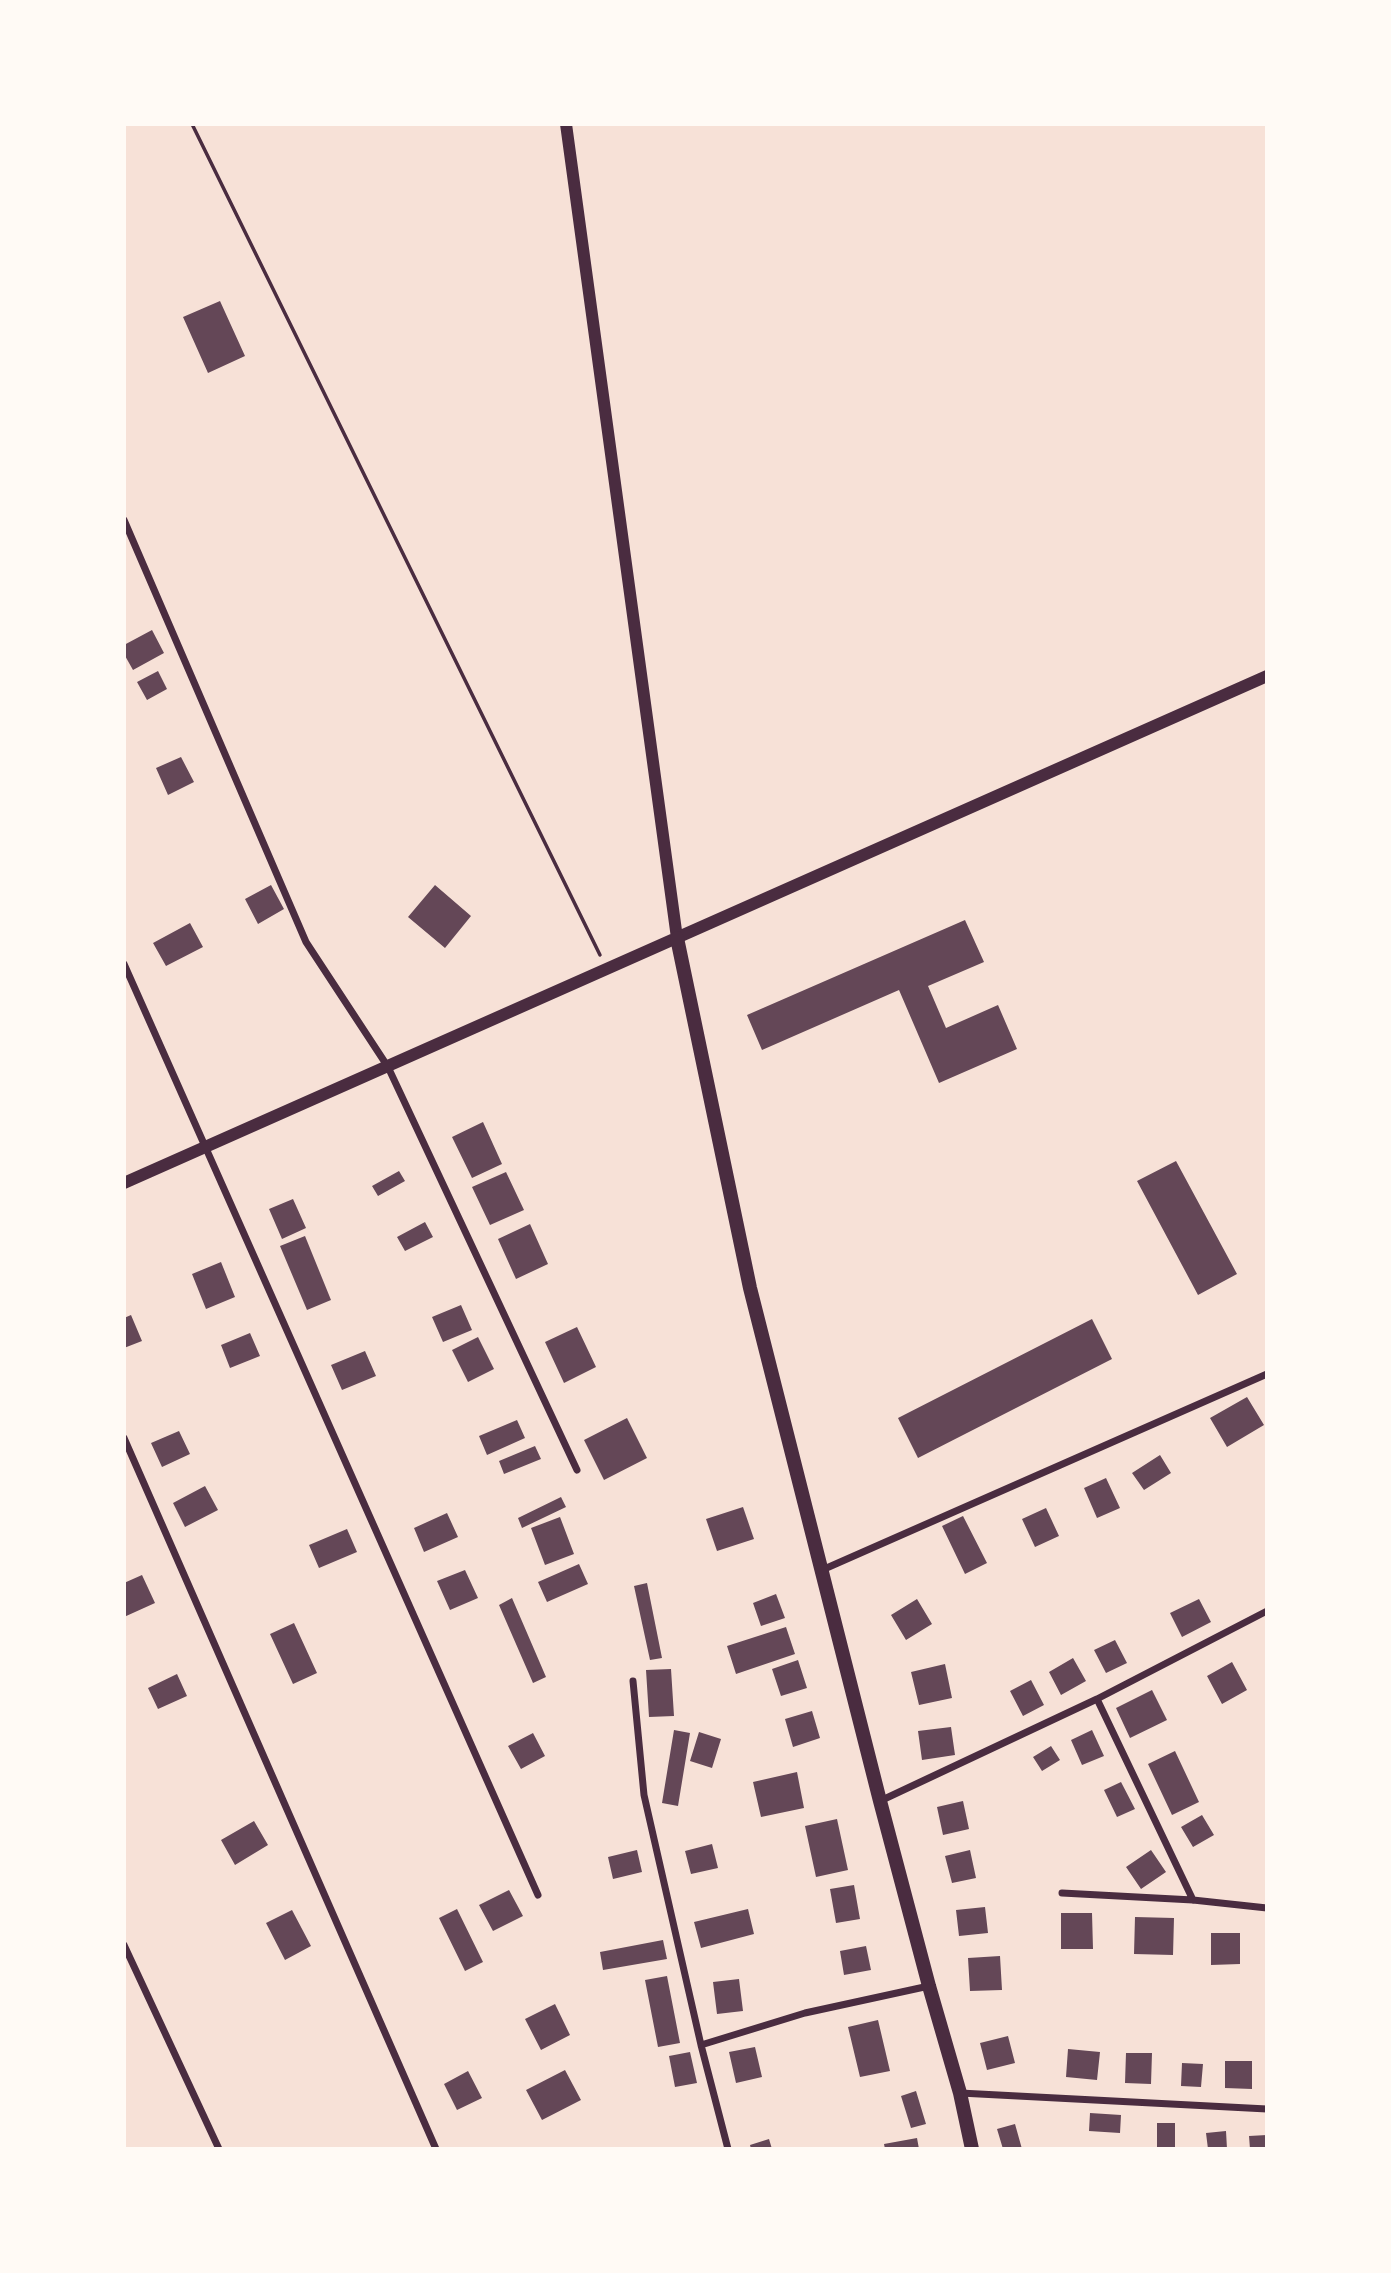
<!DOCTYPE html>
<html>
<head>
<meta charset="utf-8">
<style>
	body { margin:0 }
	#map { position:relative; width:1391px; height:2273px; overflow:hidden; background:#f7e1d7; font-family:"IBM Plex Serif",serif }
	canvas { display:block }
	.frame { position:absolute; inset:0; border:126px solid #fffaf5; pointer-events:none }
</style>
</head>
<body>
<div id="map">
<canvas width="1391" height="2273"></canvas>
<div class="frame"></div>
</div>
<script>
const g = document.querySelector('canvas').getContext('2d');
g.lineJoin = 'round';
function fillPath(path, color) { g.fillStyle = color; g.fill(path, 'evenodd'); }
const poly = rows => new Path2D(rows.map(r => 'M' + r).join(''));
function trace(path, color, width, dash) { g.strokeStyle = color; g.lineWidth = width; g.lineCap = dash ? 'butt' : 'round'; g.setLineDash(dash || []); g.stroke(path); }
const building = poly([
	[220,301,245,356,208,373,183,317],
	[152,630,164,653,133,670,124,654,124,645],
	[158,671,167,689,147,700,137,682],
	[181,757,194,782,168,795,156,768],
	[271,885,284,909,258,924,245,899],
	[435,885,471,916,445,948,408,917],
	[965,920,984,962,928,986,946,1028,998,1005,1017,1049,939,1083,899,990,762,1050,747,1015],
	[190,923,203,947,166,966,153,943],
	[483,1122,502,1164,472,1178,452,1137],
	[1176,1161,1237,1274,1198,1295,1137,1181],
	[399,1171,405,1181,378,1196,372,1186],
	[506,1172,524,1210,490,1225,472,1187],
	[293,1199,306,1228,282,1239,269,1209],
	[425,1222,433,1237,405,1251,397,1237],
	[530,1224,548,1264,516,1279,498,1239],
	[305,1236,331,1300,307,1310,280,1246],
	[221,1262,235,1297,206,1309,192,1274],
	[461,1305,472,1330,443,1342,432,1317],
	[131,1315,142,1341,124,1348,124,1318],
	[1092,1319,1112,1359,918,1458,898,1418],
	[577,1327,596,1367,564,1383,545,1342],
	[250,1333,260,1356,230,1368,221,1345],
	[478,1337,494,1369,468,1382,452,1350],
	[365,1351,376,1376,342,1390,331,1365],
	[1247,1397,1264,1425,1227,1447,1210,1418],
	[627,1418,647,1458,604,1480,584,1440],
	[517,1420,525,1438,487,1455,479,1436],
	[179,1431,190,1454,162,1467,151,1443],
	[535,1446,541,1459,504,1474,499,1461],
	[1160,1455,1171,1473,1144,1490,1132,1473],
	[1106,1478,1120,1508,1097,1518,1084,1488],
	[205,1486,218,1510,185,1527,173,1503],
	[561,1497,566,1507,522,1528,518,1518],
	[743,1507,754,1539,717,1551,706,1519],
	[1046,1508,1059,1536,1035,1547,1022,1519],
	[447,1513,458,1537,424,1552,414,1528],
	[963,1516,987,1563,965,1574,942,1526],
	[560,1517,574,1554,545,1565,531,1528],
	[347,1529,357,1552,319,1568,309,1545],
	[579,1564,588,1584,547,1602,538,1582],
	[465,1570,478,1598,450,1610,437,1581],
	[142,1575,155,1603,124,1617,124,1583],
	[647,1583,662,1658,650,1660,634,1586],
	[776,1594,785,1618,761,1626,753,1603],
	[512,1598,546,1677,533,1683,499,1605],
	[917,1599,932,1624,906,1640,891,1615],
	[1199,1599,1211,1622,1182,1637,1170,1613],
	[294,1623,317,1673,293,1684,270,1634],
	[786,1627,795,1654,736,1674,727,1646],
	[1115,1640,1127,1663,1106,1673,1094,1650],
	[1073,1658,1086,1681,1061,1695,1049,1672],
	[798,1660,807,1688,781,1696,772,1669],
	[1232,1662,1247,1690,1222,1704,1207,1676],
	[945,1664,952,1698,919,1705,911,1672],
	[671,1669,674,1716,649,1717,646,1670],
	[177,1674,187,1696,158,1709,148,1688],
	[1031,1680,1044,1705,1023,1716,1010,1691],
	[1152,1690,1167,1720,1130,1738,1116,1708],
	[812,1711,820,1738,793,1747,785,1719],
	[951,1727,955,1755,922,1760,918,1731],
	[674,1730,690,1733,678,1806,662,1803],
	[1092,1730,1104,1756,1082,1765,1071,1740],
	[699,1732,721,1739,712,1768,690,1761],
	[533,1733,545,1756,521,1769,508,1746],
	[1051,1746,1060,1760,1042,1771,1033,1757],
	[1175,1751,1199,1802,1172,1815,1148,1764],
	[797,1772,804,1808,761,1817,753,1782],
	[1121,1782,1135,1809,1117,1817,1104,1790],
	[963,1801,969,1829,943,1835,937,1807],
	[1202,1815,1214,1835,1193,1847,1181,1827],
	[837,1819,848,1870,816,1877,805,1826],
	[254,1821,268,1845,235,1865,221,1840],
	[712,1844,718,1868,691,1874,685,1851],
	[637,1850,642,1872,613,1879,608,1857],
	[970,1850,976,1878,952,1883,945,1856],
	[1151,1850,1166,1872,1141,1889,1126,1867],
	[854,1885,860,1919,836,1923,830,1889],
	[509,1890,523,1916,493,1931,479,1905],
	[985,1907,988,1933,959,1936,956,1910],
	[457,1909,483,1962,465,1971,439,1918],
	[748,1909,754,1934,701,1948,694,1922],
	[292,1910,311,1946,285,1960,266,1923],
	[1061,1913,1092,1913,1093,1949,1061,1949],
	[1135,1917,1174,1918,1173,1955,1134,1954],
	[1211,1933,1240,1933,1240,1964,1211,1965],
	[663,1940,667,1959,603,1970,600,1952],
	[866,1946,871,1970,844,1975,840,1951],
	[1000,1956,1002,1990,970,1991,968,1958],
	[667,1976,680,2043,658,2047,645,1980],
	[739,1979,743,2011,717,2014,713,1982],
	[555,2004,570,2035,541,2050,525,2019],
	[878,2020,890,2071,860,2077,848,2027],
	[1008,2036,1015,2063,987,2070,980,2043],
	[755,2047,762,2077,736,2083,729,2052],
	[1068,2049,1100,2052,1097,2080,1066,2077],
	[690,2052,697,2083,675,2087,669,2056],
	[1126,2053,1152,2053,1151,2084,1125,2083],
	[1225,2061,1252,2061,1252,2089,1225,2088],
	[1182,2063,1203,2064,1201,2087,1181,2086],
	[565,2070,581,2100,542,2120,526,2090],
	[468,2071,482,2098,457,2110,444,2084],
	[916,2091,926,2124,911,2128,901,2096],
	[1090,2113,1121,2115,1120,2133,1089,2131],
	[1157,2123,1175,2123,1175,2149,1157,2149],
	[1015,2124,1022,2149,1003,2149,997,2129],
	[1226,2131,1227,2149,1208,2149,1206,2133],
	[1267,2135,1267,2149,1250,2149,1249,2136],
	[917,2138,919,2149,885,2149,884,2144],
	[769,2139,772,2149,751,2149,750,2145]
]);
const path = poly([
	[192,124,600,955]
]);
const minor = poly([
	[124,520,306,942,388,1067,577,1470],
	[124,964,538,1895],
	[124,1438,436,2149],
	[822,1570,1267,1374],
	[633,1681,644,1795,701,2045,728,2149],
	[1097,1699,1193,1900],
	[880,1801,1097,1699,1267,1611],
	[1062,1893,1193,1900,1267,1908],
	[124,1945,219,2149],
	[701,2045,805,2013,929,1986],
	[960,2093,1267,2109]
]);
const tertiary = poly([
	[566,124,677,938],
	[124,1183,1267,676]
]);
const secondary = poly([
	[677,938,750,1288,880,1801,929,1986,960,2093,972,2149]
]);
fillPath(building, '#644757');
trace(path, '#4a2c40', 3.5);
trace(minor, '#4a2c40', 7);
trace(tertiary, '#4a2c40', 12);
trace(secondary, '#4a2c40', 14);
</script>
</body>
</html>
